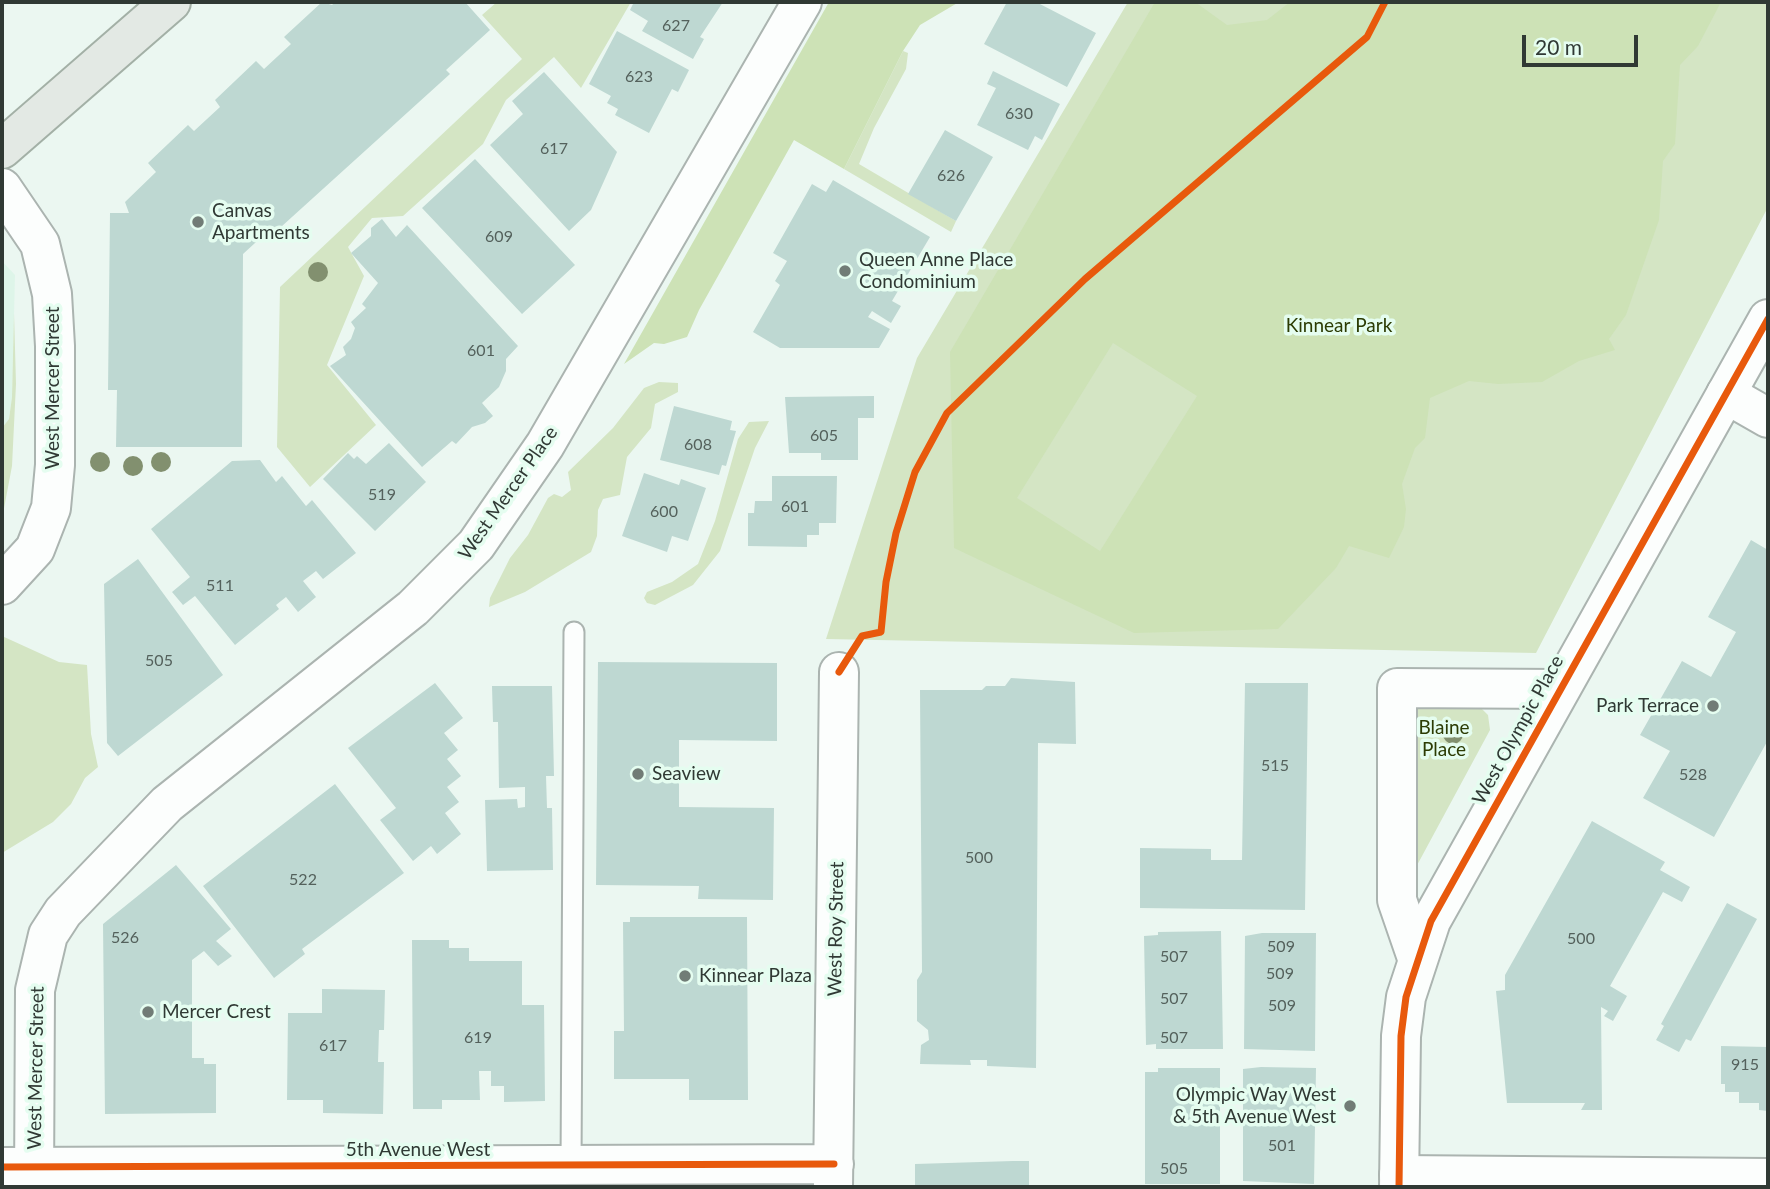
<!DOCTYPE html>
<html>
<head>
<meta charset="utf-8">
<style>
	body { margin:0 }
	#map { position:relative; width:1770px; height:1189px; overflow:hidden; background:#ebf7f1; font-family:Lato,sans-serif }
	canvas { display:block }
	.frame { position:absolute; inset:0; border:4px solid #303934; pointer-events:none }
	.scale { position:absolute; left:1522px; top:35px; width:116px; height:32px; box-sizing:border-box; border:4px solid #303934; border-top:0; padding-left:9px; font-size:21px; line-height:24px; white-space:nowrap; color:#303934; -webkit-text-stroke:5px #e5fdf0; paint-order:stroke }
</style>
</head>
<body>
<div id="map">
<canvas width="1770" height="1189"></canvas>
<div class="frame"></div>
<div class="scale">20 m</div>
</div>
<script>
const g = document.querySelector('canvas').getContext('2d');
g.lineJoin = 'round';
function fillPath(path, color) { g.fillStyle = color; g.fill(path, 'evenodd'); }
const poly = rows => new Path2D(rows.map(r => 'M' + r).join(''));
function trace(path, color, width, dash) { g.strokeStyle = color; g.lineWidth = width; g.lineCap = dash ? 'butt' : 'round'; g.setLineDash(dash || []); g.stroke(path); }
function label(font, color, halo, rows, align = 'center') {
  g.font = font + ' Lato,sans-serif'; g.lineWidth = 7; g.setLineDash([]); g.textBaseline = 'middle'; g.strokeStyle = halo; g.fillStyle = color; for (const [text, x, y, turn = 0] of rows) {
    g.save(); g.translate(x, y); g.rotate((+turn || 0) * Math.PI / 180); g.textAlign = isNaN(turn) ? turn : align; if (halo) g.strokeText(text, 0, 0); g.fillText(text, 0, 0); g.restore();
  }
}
const built = poly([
	[2,261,15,275,12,397,9,419,2,428]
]);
const green = poly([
	[497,2,631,2,581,88,554,57,506,100,483,144,403,216,372,218,348,247,364,276,327,365,376,425,310,487,277,447,280,287,522,59,482,15],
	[1128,2,1768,2,1768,207,1536,653,826,639,917,358],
	[903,51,908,53,906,69,874,128,859,164,956,221,951,232,844,169],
	[14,313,16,384,12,466,2,519,2,428,9,419,12,397],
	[659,382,678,383,678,392,655,404,651,428,627,457,620,495,603,499,598,510,597,536,591,552,525,592,489,607,490,598,510,558,528,535,548,498,554,494,562,497,571,490,568,472,613,428,644,388],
	[769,421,755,448,720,551,693,585,655,605,647,603,644,598,647,592,672,582,698,564,715,521,738,439,749,422],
	[2,636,59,662,87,665,91,734,98,767,85,778,71,804,53,822,2,853],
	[1477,704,1488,715,1490,730,1415,869,1408,719,1417,705]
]);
const forest = poly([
	[829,2,959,2,920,25,903,51,844,169,794,140,699,310,687,337,664,344,654,343,624,364],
	[1155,2,1195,2,1227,25,1267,20,1290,2,1721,2,1698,46,1680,65,1675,144,1663,161,1659,220,1626,315,1609,339,1615,350,1579,361,1542,382,1498,384,1469,381,1430,398,1425,438,1415,448,1402,484,1406,509,1404,527,1389,558,1349,546,1336,568,1278,629,1134,633,954,548,950,352],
	[1113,343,1197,396,1100,551,1017,498]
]);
const building = poly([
	[322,2,332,5,335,2,465,2,490,30,446,70,450,74,271,236,267,232,243,254,242,447,116,447,117,390,108,390,110,213,129,213,125,202,156,172,148,163,188,125,194,131,220,107,215,100,256,61,264,69,291,44,284,37],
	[634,2,657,3,723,2,700,37,704,39,693,59,642,31,648,21,630,10],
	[1007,2,1036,2,1096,33,1067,87,984,44],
	[617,31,689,70,678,92,672,89,649,133,615,115,618,109,607,103,611,96,589,84],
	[993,71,1060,104,1042,140,1035,136,1028,150,977,125,996,88,987,84],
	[544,72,617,152,591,210,569,231,490,145,523,114,512,101],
	[945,130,993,157,956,221,908,194],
	[475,159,575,265,522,314,422,208],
	[833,180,930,237,892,301,901,306,891,323,872,311,868,317,890,329,879,348,780,348,753,332,780,285,775,281,787,261,773,253,812,184,826,192],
	[382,219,396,237,407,225,518,346,506,359,506,371,499,387,482,403,493,416,485,423,472,427,456,444,452,441,422,467,330,366,346,355,343,347,351,339,355,328,351,322,366,308,362,304,378,283,351,253,371,236,371,228],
	[874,396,874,418,858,418,858,460,821,460,821,453,789,453,785,397],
	[674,406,732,421,730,430,736,431,726,466,722,465,719,475,660,460],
	[389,443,426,482,375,531,323,479,348,453,354,459,357,456,366,464],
	[260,460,276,482,282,476,306,506,312,500,356,553,323,579,316,571,303,581,316,597,298,612,286,597,276,605,279,609,235,645,195,596,183,605,172,592,190,577,151,529,232,461],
	[644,473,679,485,681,479,706,488,688,541,672,536,667,552,622,536],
	[772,476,837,476,836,523,819,523,819,535,807,535,807,547,748,546,748,513,754,513,755,501,772,501],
	[1751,540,1768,550,1768,740,1714,837,1643,798,1670,751,1640,735,1682,661,1711,677,1736,632,1708,617],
	[138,559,223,675,118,756,107,743,104,584],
	[598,662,777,663,777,741,679,740,679,807,774,808,773,900,698,899,699,886,596,885],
	[1011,678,1075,682,1076,744,1038,743,1036,1068,987,1066,987,1060,970,1060,971,1065,920,1064,921,1045,929,1040,928,1030,917,1021,917,980,922,972,920,690,982,690,986,686,1005,686],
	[435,683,463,718,444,733,458,750,447,759,461,776,447,787,459,802,445,813,461,834,437,854,431,846,413,861,380,820,396,808,348,748],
	[1245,683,1308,683,1305,910,1140,908,1140,848,1211,849,1211,860,1242,860],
	[492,686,552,686,554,776,546,776,547,808,552,808,553,870,487,871,485,800,517,799,518,808,525,807,525,787,499,788,498,722,493,722],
	[335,784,404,873,302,949,305,954,274,978,203,886],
	[1592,821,1665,862,1660,870,1690,887,1682,902,1663,892,1610,986,1627,996,1613,1021,1604,1016,1608,1011,1601,1007,1602,1110,1581,1110,1585,1103,1507,1103,1496,991,1505,990,1505,975],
	[176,865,231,929,216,941,232,956,218,966,204,951,192,960,192,1058,204,1058,204,1064,216,1064,216,1113,105,1114,103,924],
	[1727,903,1757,919,1691,1041,1686,1039,1679,1052,1656,1040,1664,1026,1661,1024],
	[630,917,747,917,748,1100,689,1100,689,1079,614,1079,614,1031,624,1031,623,922,630,922],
	[1221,931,1223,1049,1156,1049,1156,1044,1146,1045,1144,936,1158,935,1158,932],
	[1262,933,1316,933,1315,1051,1244,1049,1245,936],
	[412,940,449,940,449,948,469,948,469,961,522,961,522,1005,544,1005,545,1101,504,1102,504,1086,491,1086,491,1071,479,1071,480,1100,442,1100,442,1109,413,1109],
	[322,989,385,990,384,1030,379,1030,378,1062,384,1062,383,1114,323,1113,323,1100,287,1100,288,1013,322,1013],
	[1721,1046,1768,1047,1768,1111,1759,1110,1759,1103,1739,1103,1739,1092,1725,1092,1725,1084,1721,1084],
	[1261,1067,1316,1068,1314,1184,1243,1181,1243,1069],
	[1158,1068,1220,1068,1220,1184,1145,1184,1145,1072,1158,1072],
	[1013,1161,1029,1161,1029,1187,915,1187,915,1164]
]);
const service = poly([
	[571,1165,574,632]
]);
const minor = poly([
	[2,188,40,244,52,294,55,346,55,465,51,508,35,549,2,585],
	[1726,394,1768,418],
	[1417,958,1397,900,1397,688,1559,689],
	[2,1167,834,1164],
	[1399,1175,1768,1178],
	[833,1187,839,672]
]);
const tertiary = poly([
	[1399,1187,1401,1036,1406,997,1431,921,1768,319]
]);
const secondary = poly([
	[34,1187,35,990,48,935,63,912,167,804,413,608,476,545,545,445,802,2]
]);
const primary = poly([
	[2,149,171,2]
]);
const cycleway = poly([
	[839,672,862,636,881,632,886,582,896,533,915,472,947,413,1085,279,1367,37,1385,2],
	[2,1167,834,1164],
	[1399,1187,1401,1036,1406,997,1431,921,1768,319]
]);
const trees = [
	[318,272],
	[100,462],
	[161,462],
	[133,466],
	[1453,734]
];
const markers = [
	[198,222,7,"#717c76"],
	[845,271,7,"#717c76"],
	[1713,706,7,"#717c76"],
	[638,774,7,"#717c76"],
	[685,976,7,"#717c76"],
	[148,1012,7,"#717c76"],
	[1350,1106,7,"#717c76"]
];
const numberNames = [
	["627",676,26],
	["623",639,77],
	["630",1019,114],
	["617",554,149],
	["626",951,176],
	["609",499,237],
	["601",481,351],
	["605",824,436],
	["608",698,445],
	["519",382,495],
	["601",795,507],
	["600",664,512],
	["511",220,586],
	["505",159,661],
	["515",1275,766],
	["528",1693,775],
	["500",979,858],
	["522",303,880],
	["526",125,938],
	["500",1581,939],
	["509",1281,947],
	["507",1174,957],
	["509",1280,974],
	["507",1174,999],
	["509",1282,1006],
	["619",478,1038],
	["507",1174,1038],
	["617",333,1046],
	["915",1745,1065],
	["501",1282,1146],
	["505",1174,1169]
];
const poiNames = [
	["Canvas",212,211],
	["Apartments",212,233],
	["Queen Anne Place",859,260],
	["Condominium",859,282],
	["Park Terrace",1699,706,"right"],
	["Seaview",652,774],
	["Kinnear Plaza",699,976],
	["Mercer Crest",162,1012],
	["Olympic Way West",1336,1095,"right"],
	["& 5th Avenue West",1336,1117,"right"]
];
const parkNames = [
	["Kinnear Park",1339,326],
	["Blaine",1444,728],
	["Place",1444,750]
];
const streetNames = [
	["West Mercer Street",53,388,-90],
	["West Mercer Place",508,493,-55],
	["West Olympic Place",1518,730,-61],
	["West Roy Street",836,929,-89],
	["West Mercer Street",36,1068,-89],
	["5th Avenue West",418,1150]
];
fillPath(built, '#def5e9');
fillPath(green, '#d4e5c4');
fillPath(forest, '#cde2b6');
fillPath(building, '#bed8d2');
trace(service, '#abb4b0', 23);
trace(minor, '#abb4b0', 42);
trace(tertiary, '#abb4b0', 42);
trace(secondary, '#abb4b0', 42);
trace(primary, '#a3b0a6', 42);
trace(service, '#fcfefd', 19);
trace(minor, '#fcfefd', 38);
trace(tertiary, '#fcfefd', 38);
trace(secondary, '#fcfefd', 38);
trace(primary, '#e3e9e4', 38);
trace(cycleway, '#e8590c', 7);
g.fillStyle = '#82906f';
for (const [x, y] of trees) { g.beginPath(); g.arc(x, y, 10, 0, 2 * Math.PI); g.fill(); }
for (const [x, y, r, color] of markers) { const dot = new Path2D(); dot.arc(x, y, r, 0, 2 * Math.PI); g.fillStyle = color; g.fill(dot); trace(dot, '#e5fdf0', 2.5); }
label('16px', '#54615c', null, numberNames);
label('19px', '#303934', '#e5fdf0', poiNames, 'left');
label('19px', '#2c3c04', '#e5fdf0', parkNames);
label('19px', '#303934', '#e5fdf0', streetNames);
</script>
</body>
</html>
